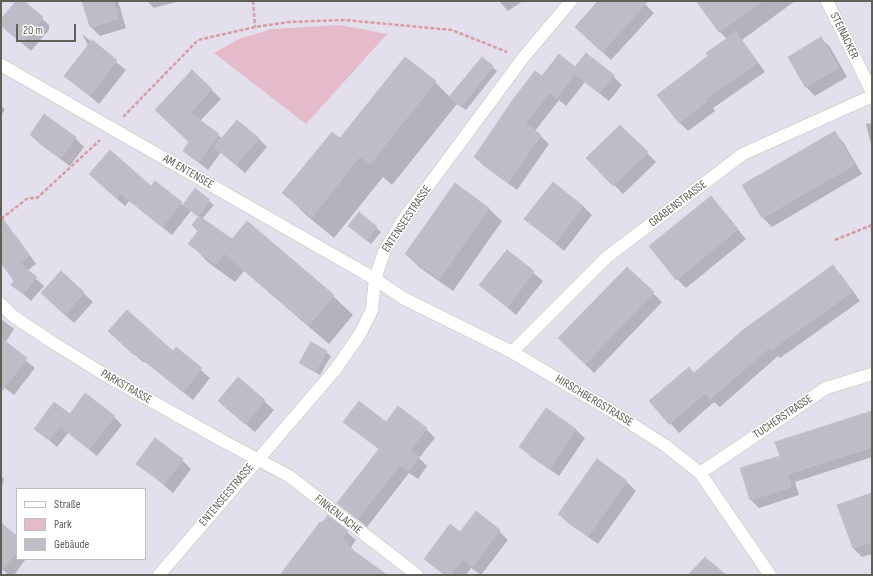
<!DOCTYPE html>
<html>
<head>
<meta charset="utf-8">
<style>
	body { margin:0 }
	#map { position:relative; width:873px; height:576px; overflow:hidden; background:#e4dfec; font-family:"Sofia Sans Condensed",sans-serif }
	canvas { display:block }
	.frame { position:absolute; inset:0; border:2px solid #5f6158; pointer-events:none }
	.legend { position:absolute; left:16px; top:488px; width:130px; height:72px; box-sizing:border-box; background:#fff; border:1px solid #bfc0bc; margin:0; padding:5px 7px; list-style:none; font-size:12px; color:#5f6158 }
	.legend li { display:flex; align-items:center; gap:8px; height:20px }
	.legend b { width:20px; border:1px solid #bfc0bc }
	.scale { position:absolute; left:16px; top:24px; width:60px; height:18px; box-sizing:border-box; border:2px solid #5f6158; border-top:0; padding-left:5px; font-size:12px; line-height:14px; white-space:nowrap; color:#5f6158; -webkit-text-stroke:3px #fff; paint-order:stroke }
</style>
</head>
<body>
<div id="map">
<canvas width="873" height="576"></canvas>
<div class="frame"></div>
<ul class="legend">
<li><b style="height:5px;background:#fff"></b>Straße</li>
<li><b style="height:11px;background:#e5baca"></b>Park</li>
<li><b style="height:11px;background:#bfbcc7"></b>Gebäude</li>
</ul>
<div class="scale">20 m</div>
</div>
<script>
const g = document.querySelector('canvas').getContext('2d');
g.lineJoin = 'round';
function fillPath(path, color) { g.fillStyle = color; g.fill(path, 'evenodd'); }
const poly = rows => new Path2D(rows.map(r => 'M' + r).join(''));
function trace(path, color, width, dash) { g.strokeStyle = color; g.lineWidth = width; g.lineCap = dash ? 'butt' : 'round'; g.setLineDash(dash || []); g.stroke(path); }
function label(font, color, halo, rows, align = 'center') {
  g.font = font + ' "Sofia Sans Condensed",sans-serif'; g.lineWidth = 3; g.setLineDash([]); g.textBaseline = 'middle'; g.strokeStyle = halo; g.fillStyle = color; for (const [text, x, y, turn = 0] of rows) {
    g.save(); g.translate(x, y); g.rotate((+turn || 0) * Math.PI / 180); g.textAlign = isNaN(turn) ? turn : align; if (halo) g.strokeText(text, 0, 0); g.fillText(text, 0, 0); g.restore();
  }
}
const green = poly([
	[340,25,387,34,306,124,214,53,239,39,272,29]
]);
const shadow = poly([
	[17,1,22,1,49,25,49,30,31,51,1,25,1,20],
	[83,1,118,1,126,28,100,36,91,27],
	[147,1,180,1,154,8],
	[499,1,523,1,508,11],
	[600,1,642,1,654,13,611,60,585,36],
	[698,1,795,1,742,40,765,72,713,108,715,111,688,131,679,122,709,57,727,39,719,31],
	[82,34,126,70,99,104,66,76,97,62],
	[821,38,830,47,847,77,815,96,806,87,789,57],
	[482,58,497,71,466,110,457,104,392,185,383,177,334,238,306,215,284,193,340,139,435,82,450,97],
	[575,68,613,76,622,85,609,101,585,82,566,106,559,100,535,131,549,144,517,190,484,166,475,157,542,77],
	[193,72,221,99,200,121,223,139,258,138,267,147,245,173,221,152,208,170,184,151,190,142,168,121],
	[1,105,5,110,1,115],
	[872,123,872,148,866,124],
	[620,126,656,162,623,194,587,158],
	[835,133,843,142,862,174,772,227,763,218,744,185],
	[31,135,75,138,84,147,70,166,40,144],
	[90,174,151,188,155,183,184,206,195,190,214,205,202,219,232,241,333,296,353,315,329,344,244,271,235,282,209,263,190,244,199,231,199,217,191,211,172,235,129,201,125,206],
	[711,197,746,239,686,288,677,279],
	[583,206,592,215,564,251,526,219],
	[488,208,502,221,453,291,419,267,406,254],
	[359,213,381,232,371,244,354,230],
	[10,230,17,237,36,264,27,271,44,286,31,301,13,285,15,281,1,261,1,236],
	[507,251,543,281,516,315,481,285],
	[833,267,842,276,860,301,780,358,778,356,720,407,714,402,679,433,650,401,694,374],
	[627,268,662,302,594,373,568,347],
	[61,272,93,302,74,323,51,302],
	[1,319,14,329,5,343,35,368,14,395,1,385],
	[109,331,173,352,176,349,210,378,193,400,145,362,144,363],
	[326,352,331,356,320,375,300,363],
	[238,378,274,410,255,432,219,401],
	[547,409,576,430,585,438,559,476,530,456,521,447],
	[872,412,872,457,795,482,799,495,759,508,751,500,742,469,781,456],
	[70,415,114,417,122,425,97,456,68,433,57,447,36,429],
	[344,421,386,423,426,429,435,438,419,458,427,466,418,479,409,473,367,527,338,503,380,450],
	[182,460,191,469,173,493,137,463],
	[598,461,627,482,636,491,598,544,568,523,559,514],
	[1,476,4,479,1,490],
	[872,494,872,554,862,557,853,548,839,505],
	[1,526,17,537,17,559,26,559,14,575,9,575,1,569],
	[499,531,508,540,481,575,471,568,466,575,444,575,425,559,460,534],
	[347,532,356,540,351,547,356,553,385,575,281,575]
]);
const building = poly([
	[16,1,24,1,43,17,22,43,1,26,1,19,16,1],
	[82,1,113,1,118,19,90,27,82,1],
	[598,1,648,1,602,52,575,27,598,1],
	[696,1,762,1,719,32,696,1],
	[736,32,757,63,705,99,707,101,679,123,657,95,708,56,706,53,736,32],
	[821,37,839,68,805,87,788,57,821,37],
	[92,40,117,60,90,96,64,76,92,40],
	[586,53,614,75,599,93,575,74,556,98,550,92,525,123,541,135,508,182,474,157,514,98,535,71,542,76,559,54,575,67,586,53],
	[405,57,436,81,370,164,360,156,312,217,282,193,332,132,340,138,405,57],
	[482,57,493,66,461,107,449,97,482,57],
	[192,70,212,89,190,113,219,134,198,162,183,151,189,142,155,110,192,70],
	[44,114,76,137,61,158,30,135,44,114],
	[237,120,259,138,236,165,214,147,237,120],
	[620,125,648,152,613,186,586,158,620,125],
	[835,131,854,165,762,218,742,185,835,131],
	[110,150,151,186,155,181,182,202,162,227,120,193,116,198,89,174,110,150],
	[553,182,583,206,555,243,524,219,553,182],
	[455,183,489,208,439,279,405,254,455,183],
	[195,188,210,200,198,216,183,205,195,188],
	[711,196,738,229,676,280,649,246,711,196],
	[359,212,377,227,366,240,348,226,359,212],
	[1,216,29,256,19,263,37,277,23,294,11,285,14,281,1,263,1,216],
	[199,216,232,239,247,221,334,295,309,325,224,253,216,264,188,244,198,231,192,225,199,216],
	[507,250,534,271,507,307,479,285,507,250],
	[833,265,852,292,771,350,769,348,710,399,705,393,669,424,649,401,689,367,694,373,743,330,833,265],
	[627,267,654,292,585,364,558,338,627,267],
	[61,271,84,292,65,315,41,293,61,271],
	[127,310,173,351,176,347,202,368,183,392,136,354,134,355,108,331,127,310],
	[1,338,27,358,1,392,1,338],
	[311,342,327,351,315,372,299,363,311,342],
	[238,377,265,400,245,424,218,401,238,377],
	[85,393,115,416,89,449,60,426,49,440,34,429,54,402,70,414,85,393],
	[359,401,386,422,398,406,427,428,410,450,419,457,408,471,400,465,357,519,337,503,379,449,343,422,359,401],
	[546,408,576,429,550,468,519,447,546,408],
	[872,411,872,447,788,474,791,487,750,500,740,468,780,456,775,442,872,411],
	[155,438,183,459,164,484,136,464,155,438],
	[597,459,627,481,588,536,558,514,597,459],
	[872,493,872,542,853,548,837,505,872,493],
	[476,511,500,530,472,567,462,559,450,575,445,575,424,559,450,524,460,532,476,511],
	[328,515,348,531,342,538,349,544,347,546,387,575,280,575,320,522,322,523,328,515],
	[1,523,17,536,17,551,1,571,1,523],
	[705,557,726,575,688,575,705,557]
]);
const path = poly([
	[253,1,255,27],
	[123,117,198,40,255,27,289,22,345,20,452,30,507,52],
	[1,219,28,198,37,198,100,140],
	[835,240,872,225]
]);
const minor = poly([
	[827,1,872,92],
	[1,65,375,279,403,298,512,352,610,410,666,446,700,473,770,575],
	[1,304,13,316,52,342,105,375,223,441,289,476,417,575],
	[512,352,607,257,743,154,872,96],
	[700,473,826,388,872,374],
	[159,575,335,370,360,334,372,310,375,279,384,252,403,220,523,58,571,1]
]);
const streetNames = [
	["STEINACKER",844,36,64],
	["AM ENTENSEE",188,172,30],
	["GRABENSTRASSE",678,204,-37],
	["ENTENSEESTRASSE",407,219,-56],
	["PARKSTRASSE",126,387,30],
	["HIRSCHBERGSTRASSE",594,401,31],
	["TUCHERSTRASSE",783,417,-34],
	["ENTENSEESTRASSE",227,495,-50],
	["FINKENLACHE",338,515,38]
];
fillPath(green, '#e5baca');
fillPath(shadow, '#0003');
fillPath(building, '#bfbcc7');
trace(building, '#c3bdd0', 1);
trace(minor, '#d3d5cd', 14);
trace(path, '#d79da4', 2.5, [4, 2]);
trace(minor, '#fff', 12);
label('12px', '#5f6158', '#fff', streetNames);
</script>
</body>
</html>
